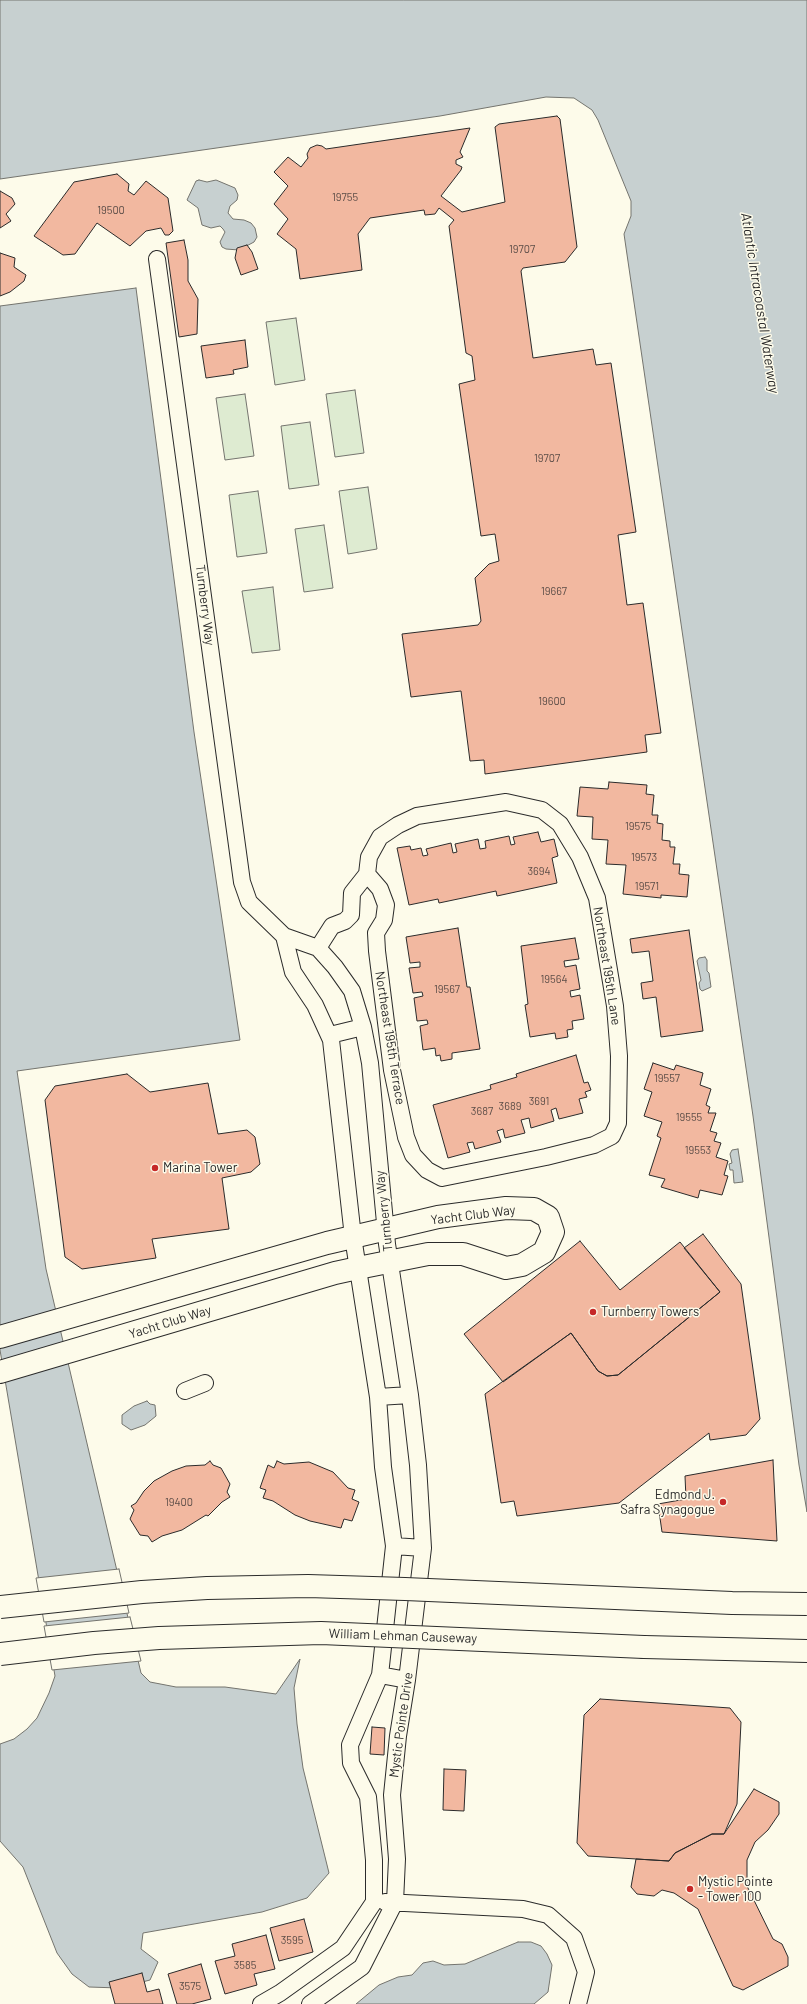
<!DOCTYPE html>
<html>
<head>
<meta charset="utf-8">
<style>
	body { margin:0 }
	canvas { display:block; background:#fdfbea }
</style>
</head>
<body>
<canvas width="807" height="2004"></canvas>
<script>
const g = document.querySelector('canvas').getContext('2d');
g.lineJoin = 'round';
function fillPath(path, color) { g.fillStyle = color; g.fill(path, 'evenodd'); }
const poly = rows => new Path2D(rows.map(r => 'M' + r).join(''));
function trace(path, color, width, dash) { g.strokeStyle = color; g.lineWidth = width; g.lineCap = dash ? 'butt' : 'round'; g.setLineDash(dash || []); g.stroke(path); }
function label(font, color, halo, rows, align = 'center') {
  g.font = font + ' Barlow,sans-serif'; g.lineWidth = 3; g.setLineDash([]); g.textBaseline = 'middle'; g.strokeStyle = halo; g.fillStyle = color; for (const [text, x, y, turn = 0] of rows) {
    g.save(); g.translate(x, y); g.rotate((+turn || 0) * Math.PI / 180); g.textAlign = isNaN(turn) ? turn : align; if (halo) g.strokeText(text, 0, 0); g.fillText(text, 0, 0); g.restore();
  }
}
const green = poly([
	[296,318,305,380,275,385,266,322,296,318],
	[355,390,364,453,335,457,326,394,355,390],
	[245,394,254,456,225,460,216,398,245,394],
	[310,422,319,485,289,489,281,426,310,422],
	[368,487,377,549,348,554,339,491,368,487],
	[258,491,267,553,237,557,229,495,258,491],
	[324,525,333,588,304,592,295,529,324,525],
	[273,587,280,650,252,653,242,591,273,587]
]);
const water = poly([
	[0,0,807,0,807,1512,799,1465,753,1116,624,234,631,216,631,201,598,120,592,110,574,98,546,97,440,116,0,179,0,0],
	[199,180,207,182,216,180,235,188,238,195,237,200,230,206,228,213,233,219,244,220,251,223,255,228,257,237,254,242,239,250,226,249,222,247,220,242,225,232,223,229,220,226,211,228,202,225,198,208,187,200,196,181,199,180],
	[136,288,194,732,240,1040,17,1071,46,1269,141,1673,150,1682,176,1687,225,1687,276,1694,300,1659,294,1688,297,1724,303,1768,329,1873,307,1898,262,1912,143,1933,141,1949,158,1962,150,1980,119,1988,89,1987,72,1974,57,1953,23,1867,0,1841,0,1744,14,1739,27,1729,37,1718,49,1693,55,1676,0,1350,0,306,136,288],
	[705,957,707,960,707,971,709,973,711,987,702,991,700,989,699,983,701,980,697,961,699,958,705,957],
	[738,1149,743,1182,734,1183,733,1170,730,1170,729,1164,732,1163,730,1154,732,1150,738,1149],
	[147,1401,150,1404,155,1405,156,1416,145,1425,131,1430,122,1424,122,1415,134,1406,147,1401],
	[518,1942,531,1942,541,1946,547,1954,552,1965,548,1992,534,2004,356,2004,379,1985,398,1977,412,1975,423,1963,433,1961,444,1965,465,1964,518,1942]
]);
const pier = poly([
	[119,1569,129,1613,44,1622,36,1578,119,1569],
	[130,1617,141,1661,52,1670,44,1626,130,1617]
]);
const building = poly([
	[557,116,560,119,577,247,565,262,523,268,521,271,533,358,593,349,596,365,611,363,636,532,618,535,627,605,643,603,661,733,645,735,647,752,485,774,484,760,470,761,461,691,411,697,402,634,478,625,481,621,475,578,489,564,499,561,495,534,481,536,459,384,475,380,472,356,466,353,449,226,454,220,439,208,435,214,425,215,424,210,370,218,358,234,362,270,300,279,296,249,277,234,288,219,274,204,288,186,274,172,288,157,301,167,308,158,307,154,310,148,317,145,322,146,326,149,470,128,460,152,463,157,456,160,456,164,462,167,461,170,441,196,462,212,505,202,495,127,499,124,557,116],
	[117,174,129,184,128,191,134,195,146,181,168,198,173,231,169,235,165,235,161,228,146,231,130,246,97,223,75,254,63,255,34,236,74,182,117,174],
	[0,191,12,198,15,204,6,214,11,221,0,228,0,191],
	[184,240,188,260,188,281,198,299,197,334,179,337,166,243,184,240],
	[247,245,252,252,258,269,241,275,235,258,237,248,247,245],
	[0,253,15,258,14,267,26,275,24,281,10,292,0,296,0,253],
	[245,340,248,367,233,370,234,374,206,378,201,346,245,340],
	[609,782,647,785,646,794,654,795,652,815,658,815,657,823,663,824,662,840,670,841,670,847,675,847,673,864,680,864,679,874,689,875,687,897,661,895,661,898,623,894,626,865,606,864,608,840,592,839,593,817,577,816,580,787,608,789,609,782],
	[538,832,541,842,554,839,558,856,552,858,557,883,497,896,496,891,439,903,438,899,409,905,397,848,410,846,411,850,421,848,423,856,428,855,426,849,451,843,453,853,457,852,455,844,478,839,480,849,486,848,485,841,509,836,511,845,515,844,513,837,538,832],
	[458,928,467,987,470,987,480,1049,452,1053,452,1059,441,1061,440,1055,436,1056,435,1048,423,1050,420,1026,428,1024,427,1020,417,1021,414,998,423,996,422,992,413,993,409,968,420,967,420,962,410,963,406,937,458,928],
	[689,930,703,1031,661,1037,656,997,643,999,641,983,653,981,649,951,632,953,630,939,689,930],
	[575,938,579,959,564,961,565,967,576,965,580,989,570,991,571,997,580,995,584,1019,572,1021,573,1029,567,1030,568,1037,556,1039,555,1033,530,1037,525,1005,528,1004,521,946,575,938],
	[576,1055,584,1083,588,1082,591,1090,585,1092,587,1097,579,1099,583,1113,559,1119,556,1108,551,1110,554,1121,531,1128,529,1118,521,1120,525,1133,505,1138,503,1129,497,1131,501,1142,475,1149,473,1142,467,1143,470,1152,448,1158,433,1105,491,1089,490,1085,517,1077,516,1074,576,1055],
	[653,1063,674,1070,676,1065,703,1073,700,1085,711,1089,706,1105,710,1107,708,1113,716,1113,710,1131,717,1133,714,1141,721,1143,716,1157,728,1161,724,1175,728,1176,722,1195,700,1190,698,1198,661,1187,665,1179,649,1175,661,1138,657,1136,662,1122,644,1116,652,1092,644,1089,653,1063],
	[127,1074,150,1092,208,1083,218,1134,247,1130,255,1137,260,1164,251,1172,222,1178,229,1229,152,1239,156,1258,82,1269,65,1257,45,1100,55,1086,127,1074],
	[703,1234,741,1284,760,1419,746,1435,710,1440,709,1433,619,1503,517,1516,514,1501,501,1503,485,1394,571,1333,598,1371,607,1376,618,1375,720,1292,684,1248,703,1234],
	[580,1241,620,1290,680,1242,720,1292,618,1375,607,1376,598,1371,571,1333,503,1382,464,1334,580,1241],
	[773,1460,777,1541,662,1532,658,1504,686,1499,685,1476,773,1460],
	[210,1461,213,1465,221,1468,230,1484,227,1492,230,1497,222,1502,208,1516,206,1515,182,1530,162,1536,152,1542,148,1536,140,1535,130,1519,134,1510,131,1506,136,1503,144,1491,154,1481,172,1471,186,1466,205,1465,210,1461],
	[277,1461,284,1464,309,1462,333,1472,348,1488,355,1490,352,1499,359,1502,352,1521,344,1519,341,1528,310,1521,295,1515,273,1501,263,1498,266,1490,260,1488,268,1465,274,1468,277,1461],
	[600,1699,730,1708,741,1722,737,1804,724,1834,712,1834,675,1853,669,1861,588,1856,577,1843,584,1715,600,1699],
	[372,1727,385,1728,384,1755,370,1754,372,1727],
	[444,1769,466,1770,464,1811,443,1810,444,1769],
	[754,1789,779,1802,779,1814,768,1830,755,1842,747,1860,747,1886,773,1939,782,1944,788,1957,788,1966,743,1990,733,1986,698,1909,674,1893,662,1890,654,1896,637,1894,631,1887,636,1859,669,1861,675,1853,712,1834,724,1834,754,1789],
	[304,1919,313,1952,279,1961,270,1928,304,1919],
	[266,1935,275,1969,254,1974,257,1985,225,1994,215,1961,235,1956,232,1944,266,1935],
	[201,1964,211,1999,192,2004,177,2004,168,1974,201,1964],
	[142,1973,147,1992,159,1989,163,2004,115,2004,109,1982,142,1973]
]);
const street = poly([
	[157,259,242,882,249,902,284,936,318,948,335,967,352,991,363,1027,370,1063,387,1244,410,1395,418,1465,423,1548,407,1680,398,1736,392,1795,397,1859,395,1902,362,1967,310,2004],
	[506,802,542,810,560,824,580,857,597,898,615,1006,619,1056,618,1123,612,1136,594,1145,546,1157,442,1178,427,1170,413,1155,406,1137,392,1070,377,951,376,933,384,920,386,905,380,889,367,874,369,857,380,837,398,825,417,816,506,802],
	[318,948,332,926,345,921,351,915,352,893,367,874],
	[330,1035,363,1027],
	[185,1391,205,1383],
	[378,1397,410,1395],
	[394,1546,423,1548],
	[380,1675,407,1680],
	[385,1902,523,1909,548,1915,574,1938,586,1972,578,2004],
	[261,2004,280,1993,343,1948,374,1902,374,1860,368,1797,351,1763,350,1745,380,1675,394,1546,383,1467,378,1397,353,1237,331,1040,315,1005,293,972,284,936]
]);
const secondary = poly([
	[0,1337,327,1243,438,1217,506,1208,534,1209,548,1217,553,1232,544,1252,522,1265,506,1268,463,1254,428,1254,358,1268,335,1273,0,1372]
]);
const highway = poly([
	[644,1647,807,1651]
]);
const highwayBridge = poly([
	[0,1607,142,1592,207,1588,308,1586,405,1589,732,1603,807,1604],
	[0,1654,94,1643,159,1638,321,1633,644,1647]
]);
const markers = [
	[155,1168,4,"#c62828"],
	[593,1312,4,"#c62828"],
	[723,1502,4,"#c62828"],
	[690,1889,4,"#c62828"]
];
const numberNames = [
	["19755",345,197],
	["19500",111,210],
	["19707",522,249],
	["19707",547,458],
	["19667",554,591],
	["19600",552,701],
	["19575",638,826],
	["19573",644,857],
	["3694",539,871],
	["19571",647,886],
	["19564",554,979],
	["19567",447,989],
	["19557",667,1078],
	["3691",539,1101],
	["3689",510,1106],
	["3687",482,1111],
	["19555",689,1117],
	["19553",698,1150],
	["19400",179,1502],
	["3595",292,1940],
	["3585",245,1965],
	["3575",190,1986]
];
const streetNames = [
	["Turnberry Way",205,605,83],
	["Northeast 195th Lane",607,966,81],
	["Northeast 195th Terrace",390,1038,81],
	["Turnberry Way",384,1211,-96],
	["Yacht Club Way",473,1215,-7],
	["Yacht Club Way",170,1322,-17],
	["William Lehman Causeway",403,1636,2],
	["Mystic Pointe Drive",401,1725,-82]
];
const poiNames = [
	["Marina Tower",163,1168],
	["Turnberry Towers",601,1312],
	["Edmond J.",715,1495,"right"],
	["Safra Synagogue",715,1510,"right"],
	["Mystic Pointe",698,1882],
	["- Tower 100",698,1897]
];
const waterNames = [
	["Atlantic Intracoastal Waterway",760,303,81]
];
fillPath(green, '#deebd1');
trace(green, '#74746e', 1);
fillPath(water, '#c7d0d0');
trace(water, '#74746e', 1);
fillPath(pier, '#fdfbea');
trace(pier, '#74746e', 1);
fillPath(building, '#f2b8a0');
trace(building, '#2b2b2b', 1);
trace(street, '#2b2b2b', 18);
trace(secondary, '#2b2b2b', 24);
trace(highway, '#2b2b2b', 24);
trace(street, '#fdfbea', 16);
trace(secondary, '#fdfbea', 22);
trace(highway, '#fdfbea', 22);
trace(highwayBridge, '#2b2b2b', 24, []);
trace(highwayBridge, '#fdfbea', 22);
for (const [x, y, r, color] of markers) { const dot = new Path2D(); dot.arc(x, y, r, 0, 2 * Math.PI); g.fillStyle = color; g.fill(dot); trace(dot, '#fdfbea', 1.5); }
label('11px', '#5d4e48', null, numberNames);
label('13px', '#2b2b2b', '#fdfbea', streetNames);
label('13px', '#2b2b2b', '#fdfbea', poiNames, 'left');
label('italic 14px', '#2b2b2b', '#fdfbea', waterNames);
</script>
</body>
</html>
